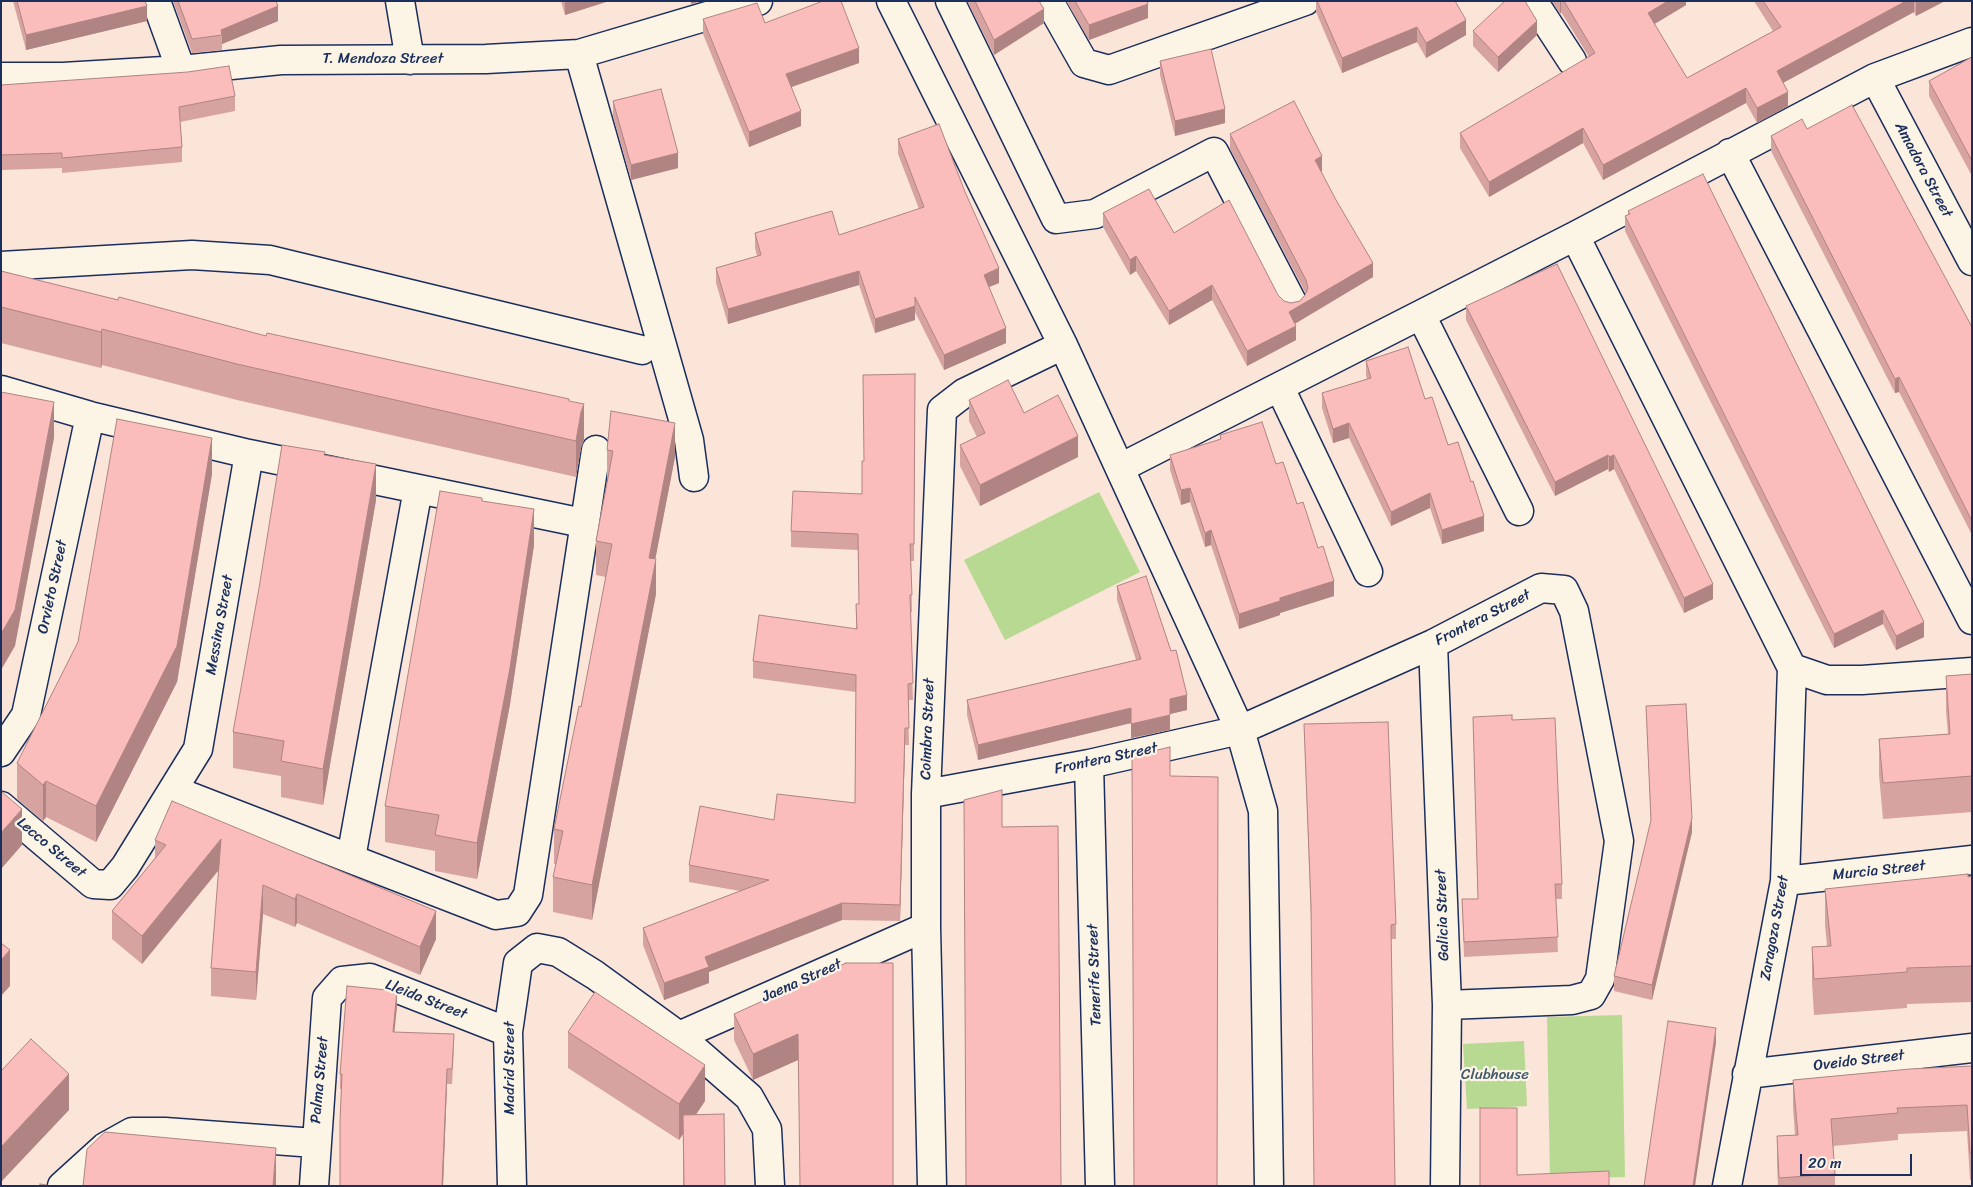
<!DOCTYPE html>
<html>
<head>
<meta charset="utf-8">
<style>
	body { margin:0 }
	#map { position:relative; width:1973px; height:1187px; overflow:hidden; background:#fbe4d8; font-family:Sriracha,sans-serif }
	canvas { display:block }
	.frame { position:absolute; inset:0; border:2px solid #1b2f5e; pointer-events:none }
	.scale { position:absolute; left:1800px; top:1154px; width:112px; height:22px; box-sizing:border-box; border:2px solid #1b2f5e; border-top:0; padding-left:6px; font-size:15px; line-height:18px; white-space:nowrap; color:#1b2f5e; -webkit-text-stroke:4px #fcf5e5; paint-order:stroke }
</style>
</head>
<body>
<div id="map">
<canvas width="1973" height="1187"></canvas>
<div class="frame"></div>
<div class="scale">20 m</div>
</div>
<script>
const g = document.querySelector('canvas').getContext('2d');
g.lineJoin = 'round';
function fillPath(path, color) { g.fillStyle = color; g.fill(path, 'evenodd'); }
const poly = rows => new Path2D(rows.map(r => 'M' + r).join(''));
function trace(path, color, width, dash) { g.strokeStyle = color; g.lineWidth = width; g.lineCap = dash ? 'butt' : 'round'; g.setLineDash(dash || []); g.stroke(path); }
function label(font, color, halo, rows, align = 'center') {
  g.font = font + ' Sriracha,sans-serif'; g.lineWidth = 4.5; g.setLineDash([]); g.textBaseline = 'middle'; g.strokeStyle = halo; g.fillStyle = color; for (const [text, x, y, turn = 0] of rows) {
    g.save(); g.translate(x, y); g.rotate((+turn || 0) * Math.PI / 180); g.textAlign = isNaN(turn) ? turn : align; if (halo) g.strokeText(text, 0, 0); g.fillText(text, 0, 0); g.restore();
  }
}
const green = poly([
	[1099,492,1140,572,1005,640,964,560],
	[1622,1015,1625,1177,1550,1179,1547,1017],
	[1524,1041,1527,1106,1467,1109,1463,1044]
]);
const street = poly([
	[156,1,181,70],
	[400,1,410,60],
	[891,1,1063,345,1240,730,1263,811,1269,1186],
	[950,1,1056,219,1095,214,1214,152,1292,302],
	[1049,1,1084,63,1109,70,1305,1],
	[1533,1,1572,61],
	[579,54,689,440,694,477],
	[1,77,63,77,181,70,281,60,486,59,579,54,758,1],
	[1875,78,1972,261],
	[1730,153,1972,620],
	[1575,236,1792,668,1827,680,1862,680,1972,672],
	[1,266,192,255,270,260,642,350],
	[1421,315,1519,511],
	[1280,388,1368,572],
	[1,390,90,416,249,454,583,523],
	[1120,468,1575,236,1875,78,1972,42],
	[1433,644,1447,1005,1445,1186],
	[1,752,26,715,90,416],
	[1089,764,1100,1186],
	[173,790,496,915,517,912,528,895,596,450],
	[926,794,1089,764,1240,730,1433,644,1541,588,1564,590,1574,611,1619,841,1600,979,1591,995,1572,1000,1447,1005],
	[1,806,93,884,110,885,125,867,198,749,249,454],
	[351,858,418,489],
	[1785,881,1972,860],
	[679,1036,926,927],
	[1747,1074,1972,1048],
	[62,1186,105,1147,132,1132,165,1132,315,1143],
	[314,1186,327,998,342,981,370,978,508,1032],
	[512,1186,508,1032,518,963,537,948,558,952,595,975,679,1036,749,1097,767,1129,770,1186],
	[932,1186,926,927,926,794,942,410,964,393,1063,345],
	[1727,1186,1785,881,1792,668]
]);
const wall = poly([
	[13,1,145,1,147,21,26,50],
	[173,1,276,1,278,21,222,44,222,50,192,53],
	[561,1,609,1,565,15],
	[967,1,1039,1,1044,23,994,55],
	[1066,1,1147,1,1148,18,1089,40],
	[1316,1,1455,1,1466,35,1426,58,1417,42,1342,73,1316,12],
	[1552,1,1686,1,1686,5,1654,24,1687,78,1773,31,1754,1,1943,1,1943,2,1916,16,1914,12,1783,83,1788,106,1757,123,1746,103,1603,180,1583,143,1489,197,1460,148,1460,133,1589,57,1561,12,1560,14],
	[703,19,765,23,859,63,791,87,801,126,749,147,703,34],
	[1473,31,1537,35,1498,72,1473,46],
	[1972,57,1972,176,1929,96,1929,81],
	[1160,61,1225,123,1175,136,1160,75],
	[1,85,235,96,235,111,180,122,182,147,182,162,62,173,62,168,1,170],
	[613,101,678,168,631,180,613,116],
	[1807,129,1972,327,1972,535,1899,392,1895,393,1771,151,1771,136],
	[1230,134,1322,171,1321,171,1373,277,1295,324,1296,340,1247,366,1212,300,1169,325,1136,271,1130,275,1103,227,1103,213,1174,233,1278,295,1284,301,1291,303,1300,301,1306,294,1230,149],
	[898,139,999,283,989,287,1006,343,944,370,915,312,915,320,875,333,859,285,728,324,716,283,716,268,757,256,755,248,755,233,839,235,919,209,898,154],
	[1628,211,1924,637,1896,650,1883,624,1834,648,1625,231,1625,216,1628,215],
	[1557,264,1713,599,1684,613,1614,469,1609,472,1608,469,1555,496,1466,320,1466,306],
	[1,271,118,300,266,336,569,401,584,440,581,448,576,477,237,400,102,365,101,368,1,343],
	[1366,361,1425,399,1448,445,1484,531,1442,544,1430,508,1391,526,1349,438,1333,443,1322,408,1322,393,1367,379,1366,375],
	[915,374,914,561,911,561,912,612,910,612,913,700,908,700,909,745,905,745,900,921,842,920,709,972,709,983,664,1000,643,945,643,928,740,891,689,882,689,865,774,820,855,803,856,692,753,678,753,661,856,629,856,604,859,604,858,550,791,547,791,531,862,494,864,461],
	[969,400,1024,413,1078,457,980,506,960,466,960,445,977,437,969,421],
	[1220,435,1276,464,1297,504,1318,548,1334,596,1280,613,1280,615,1239,629,1211,545,1205,547,1190,502,1181,505,1170,470,1170,455,1220,439],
	[607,450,675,457,655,559,656,594,592,920,553,912,553,877,556,864,554,864,554,829,581,707,606,577,596,575,596,541,607,484],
	[325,455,376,500,323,805,281,797,281,776,233,768,233,732],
	[212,474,177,682,96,842,46,817,43,821,17,799,17,763],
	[482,501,534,545,510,704,477,879,435,871,435,851,385,842,385,806],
	[1117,586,1187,710,1170,714,1170,730,1131,738,1131,723,978,760,967,715,967,700,1136,660,1117,600],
	[1972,674,1972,812,1883,819,1879,775,1879,739,1948,734,1946,711,1946,676],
	[1646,706,1692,832,1652,1000,1614,991,1614,976,1651,823],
	[1473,717,1512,720,1562,884,1562,899,1556,899,1558,952,1464,957,1462,899,1478,899],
	[1304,724,1396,924,1396,939,1392,939,1311,920],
	[155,840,436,939,420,975,297,923,295,927,263,914,256,1000,211,996,211,968,219,870,142,964,112,939,112,911,155,858],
	[1972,876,1972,1002,1907,1004,1907,1008,1814,1015,1812,983,1812,947,1827,946,1825,925,1825,889],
	[846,963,798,1060,753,1080,734,1040,734,1014],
	[397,1006,394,1032,454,1049,452,1084,447,1084,443,1186,340,1186,341,1089,340,1089,340,1074],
	[568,1032,705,1101,696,1114,725,1186,683,1186,683,1134,679,1140,568,1068],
	[1972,1066,1972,1180,1970,1180,1967,1131,1898,1134,1898,1140,1833,1146,1835,1174,1835,1186,1778,1186,1777,1163,1777,1136,1795,1135,1793,1107,1793,1080]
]);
const shadedWall = poly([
	[565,1,609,1,565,15],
	[691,1,702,1,691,4],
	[1560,1,1561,1,1561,12,1560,14],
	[1668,1,1686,1,1686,5,1648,28,1648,13],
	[1906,1,1914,1,1914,12,1777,86,1777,71],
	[1916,1,1943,1,1943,2,1916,16],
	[1148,4,1148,18,1089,40,1089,25],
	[147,6,147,21,26,50,26,35],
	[278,6,278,21,222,44,222,35,221,30],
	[1044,9,1044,23,994,55,994,40],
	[1466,20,1466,35,1426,58,1426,43],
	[1537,21,1537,35,1498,72,1498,57],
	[1417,27,1417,42,1342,73,1342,58],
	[859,48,859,63,786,89,786,74],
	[1746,88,1746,103,1603,180,1603,165],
	[1788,92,1788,106,1757,123,1757,108],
	[1225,109,1225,123,1175,136,1175,121],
	[801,111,801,126,749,147,749,132],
	[1583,128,1583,143,1489,197,1489,182],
	[678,153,678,168,631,180,631,165],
	[1322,156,1322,171,1315,174,1315,160],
	[1136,256,1136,271,1130,275,1130,260],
	[1373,263,1373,277,1289,327,1289,312],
	[999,268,999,283,984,289,984,275],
	[859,271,859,285,728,324,728,309],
	[1212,285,1212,300,1169,325,1169,311],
	[915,306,915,320,875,333,875,319],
	[1296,326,1296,340,1247,366,1247,351],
	[1006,328,1006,343,944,370,944,355],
	[102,329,102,365,101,368,101,332],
	[1899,377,1899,392,1895,393,1895,379],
	[54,402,54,438,15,646,1,670,1,634],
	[584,404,584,440,581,448,576,477,576,441,581,412],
	[675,423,675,457,649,592,649,558],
	[1349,423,1349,438,1333,443,1333,429],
	[1078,436,1078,457,980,506,980,485],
	[212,438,212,474,177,682,96,842,96,806],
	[1608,455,1608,469,1555,496,1555,482],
	[1614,455,1614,469,1609,472,1609,457],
	[376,464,376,500,323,805,323,769],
	[1190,488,1190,502,1181,505,1181,490],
	[1430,493,1430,508,1391,526,1391,512],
	[534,509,534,545,510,704,477,879,477,843],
	[1484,516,1484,531,1442,544,1442,530],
	[1211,530,1211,545,1205,547,1205,533],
	[656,559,656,594,592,920,592,885],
	[1334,581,1334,596,1280,613,1280,615,1239,629,1239,614,1280,598],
	[1713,584,1713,599,1684,613,1684,598],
	[1883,610,1883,624,1834,648,1834,634],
	[1924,622,1924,637,1896,650,1896,636],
	[1187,695,1187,710,1170,714,1170,699],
	[1131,708,1131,723,978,760,978,745],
	[1170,715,1170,730,1131,738,1131,724],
	[905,728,905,745,900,921,900,905],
	[46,781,46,817,43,821,43,785],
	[22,809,22,845,1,869,1,833],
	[1692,818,1692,832,1652,1000,1652,985],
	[221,839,221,867,142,964,142,936],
	[263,885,263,914,256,1000,256,972],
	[297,894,297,923,295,927,295,899],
	[842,903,842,920,709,972,709,983,664,1000,664,983,705,957],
	[436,911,436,939,420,975,420,947],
	[10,950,10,986,1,996,1,960],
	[397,991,397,1006,393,1046,393,1032],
	[1716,1028,1716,1043,1695,1186,1693,1186],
	[798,1034,798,1060,753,1080,753,1054],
	[705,1065,705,1101,679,1140,679,1104],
	[447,1069,447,1084,443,1186,442,1186],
	[69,1074,69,1110,1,1182,1,1147],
	[276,1148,276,1186,273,1186]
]);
const building = poly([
	[17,1,145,1,147,6,26,35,17,1],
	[178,1,276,1,278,6,221,30,222,35,192,39,178,1],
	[823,1,841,1,859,48,786,74,801,111,749,132,703,19,757,3,765,23,823,1],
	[975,1,1039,1,1044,9,994,40,975,1],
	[1075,1,1147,1,1148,4,1089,25,1075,1],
	[1317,1,1455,1,1466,20,1426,43,1417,27,1342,58,1317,1],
	[1505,1,1525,1,1537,21,1498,57,1473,31,1505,1],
	[1564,1,1668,1,1648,13,1687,78,1781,27,1763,1,1906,1,1777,71,1788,92,1757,108,1746,88,1603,165,1583,128,1489,182,1460,133,1595,53,1564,1],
	[1211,49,1225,109,1175,121,1160,61,1211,49],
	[1972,57,1972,161,1929,81,1972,57],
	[229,66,235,96,179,107,182,147,62,158,62,153,1,155,1,85,188,72,229,66],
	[661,89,678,153,631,165,613,101,661,89],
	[1294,101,1322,156,1315,160,1336,200,1373,263,1289,312,1296,326,1247,351,1212,285,1169,311,1136,256,1130,260,1103,213,1149,189,1174,233,1229,200,1278,295,1284,301,1291,303,1300,301,1305,295,1308,288,1306,280,1230,134,1294,101],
	[1852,105,1972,327,1972,521,1899,377,1895,379,1771,136,1802,119,1807,129,1852,105],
	[939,124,965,192,999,268,984,275,1006,328,944,355,915,297,915,306,875,319,859,271,728,309,716,268,761,255,755,233,832,211,839,235,924,207,898,139,939,124],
	[1703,174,1924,622,1896,636,1883,610,1834,634,1625,216,1630,214,1628,211,1703,174],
	[1557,264,1713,584,1684,598,1614,455,1609,457,1608,455,1555,482,1466,306,1557,264],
	[1,271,118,300,119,297,266,336,267,333,569,399,569,401,584,404,581,412,576,441,237,364,102,329,101,332,1,307,1,271],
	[1408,347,1425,399,1432,397,1448,445,1458,442,1471,482,1473,481,1484,516,1442,530,1430,493,1391,512,1349,423,1333,429,1322,393,1371,378,1366,361,1408,347],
	[915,374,914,544,910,544,912,595,910,595,913,683,908,684,909,728,905,728,900,905,842,903,705,957,709,967,664,983,643,928,769,880,689,865,700,806,774,820,777,794,855,803,856,675,753,661,759,615,857,629,856,604,859,604,858,534,791,531,793,491,862,494,862,461,864,461,863,375,915,374],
	[1008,380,1024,413,1058,395,1078,436,980,485,960,445,985,433,969,400,1008,380],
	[1,392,54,402,15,610,1,634,1,392],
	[611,411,675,423,649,558,656,559,592,885,553,877,563,831,554,829,579,706,581,707,612,544,596,541,613,451,607,450,611,411],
	[117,419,212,438,177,646,96,806,46,781,43,785,17,763,78,642,117,419],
	[1262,422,1276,464,1283,462,1297,504,1303,502,1318,548,1323,546,1334,581,1280,598,1280,601,1239,614,1211,530,1205,533,1190,488,1181,490,1170,455,1221,439,1220,435,1262,422],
	[282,445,325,452,324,455,376,464,323,769,281,761,284,741,233,732,259,588,282,445],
	[440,491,482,498,482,501,534,509,510,668,477,843,435,835,439,815,385,806,440,491],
	[1146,576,1171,651,1176,650,1187,695,1170,699,1170,715,1131,724,1131,708,978,745,967,700,1141,659,1117,586,1146,576],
	[1972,674,1972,776,1883,783,1879,739,1950,734,1946,676,1972,674],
	[1686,704,1692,818,1652,985,1614,976,1651,820,1646,706,1686,704],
	[1512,715,1512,720,1555,718,1562,884,1555,884,1558,937,1464,942,1462,899,1478,899,1473,717,1512,715],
	[1388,722,1396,924,1391,925,1395,1186,1314,1186,1311,906,1304,724,1388,722],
	[1170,747,1170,776,1218,777,1217,1186,1134,1186,1132,756,1170,747],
	[1002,790,1002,827,1058,826,1061,1186,966,1186,964,800,1002,790],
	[2,792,22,809,1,833,1,794,2,792],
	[172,801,436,911,420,947,297,894,295,899,263,885,256,972,211,968,221,839,142,936,112,911,166,845,155,840,172,801],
	[1968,874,1968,877,1972,876,1972,966,1907,968,1907,972,1814,979,1812,947,1831,946,1825,889,1968,874],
	[1,943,10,950,1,960,1,943],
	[846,963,893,963,893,1186,800,1186,798,1034,753,1054,734,1014,846,963],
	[347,986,397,991,393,1032,454,1034,452,1069,447,1069,442,1186,340,1186,340,1122,342,1074,340,1074,347,986],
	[595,992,705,1065,679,1104,568,1032,595,992],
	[1668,1021,1716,1028,1693,1186,1644,1186,1668,1021],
	[31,1039,69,1074,1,1147,1,1071,31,1039],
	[1972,1066,1972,1153,1970,1153,1967,1105,1897,1108,1898,1113,1831,1119,1835,1174,1779,1178,1777,1136,1798,1135,1793,1080,1910,1069,1972,1066],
	[1480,1108,1517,1108,1517,1175,1609,1171,1609,1186,1480,1186,1480,1108],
	[724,1114,725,1186,684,1186,683,1115,724,1114],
	[105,1132,276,1148,273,1186,83,1186,87,1149,105,1132],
	[40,1184,52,1186,40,1186,40,1184]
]);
const streetNames = [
	["T. Mendoza Street",383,59],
	["Amadora Street",1923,170,62],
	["Orvieto Street",53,587,-78],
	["Frontera Street",1483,618,-27],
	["Messina Street",220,625,-80],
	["Coimbra Street",928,729,-88],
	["Frontera Street",1106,759,-12],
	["Lecco Street",51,848,40],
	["Murcia Street",1879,871,-6],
	["Galicia Street",1443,915,-92],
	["Zaragoza Street",1775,928,-80],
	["Tenerife Street",1095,975,-92],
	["Jaena Street",802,981,-24],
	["Lleida Street",426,1000,21],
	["Oveido Street",1859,1061,-7],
	["Madrid Street",510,1068,-90],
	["Palma Street",320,1080,-85]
];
const parkNames = [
	["Clubhouse",1495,1075]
];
fillPath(green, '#b8d992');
trace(street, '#1b2f5e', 31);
trace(street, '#fcf5e5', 28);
fillPath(wall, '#d7a3a1');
fillPath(shadedWall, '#af8483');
fillPath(building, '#fabdbb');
trace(building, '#af8483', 1);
label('15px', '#1b2f5e', '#fcf5e5', streetNames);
label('15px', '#425a6b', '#fcf5e5', parkNames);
</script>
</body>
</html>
